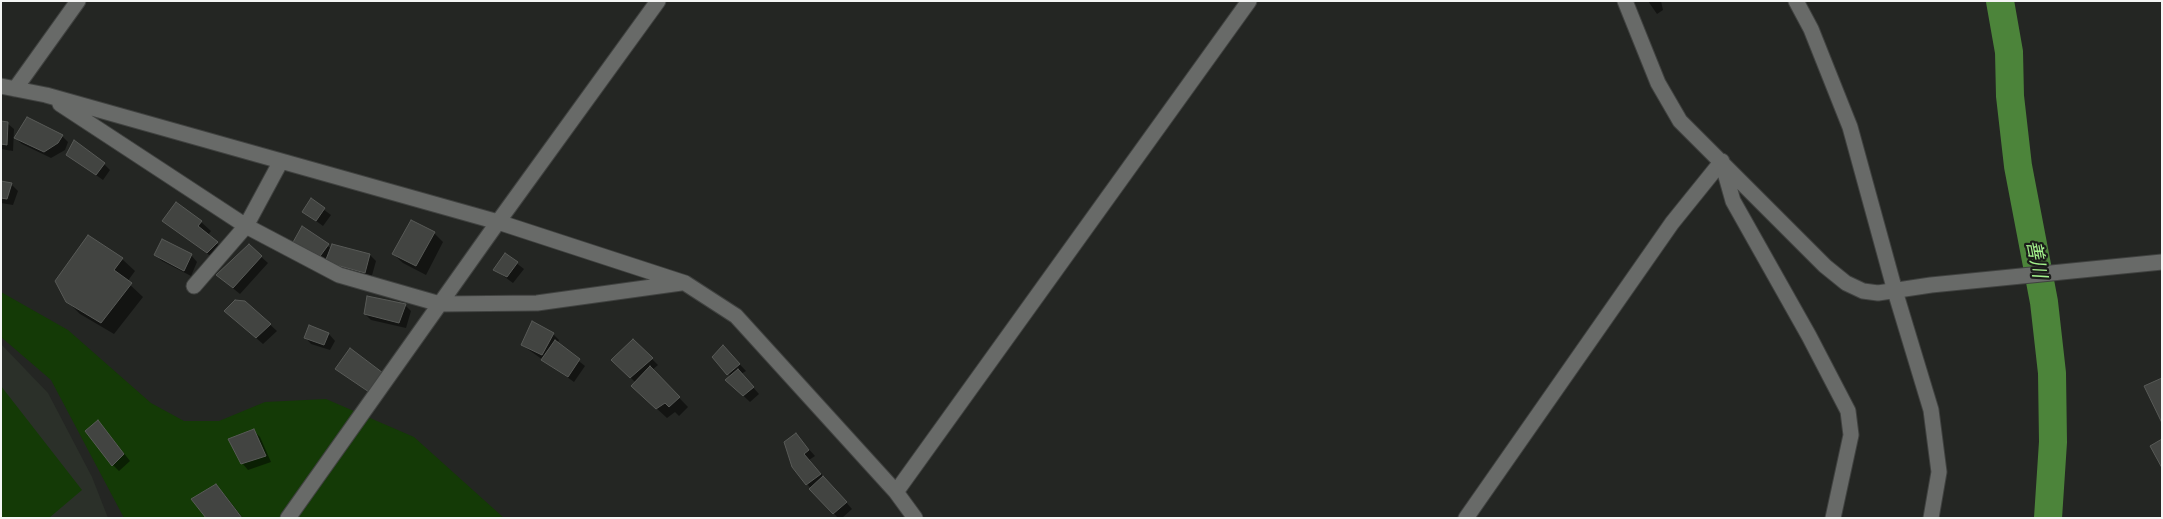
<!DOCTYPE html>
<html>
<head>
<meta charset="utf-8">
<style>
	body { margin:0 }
	#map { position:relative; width:2163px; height:519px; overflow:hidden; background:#242623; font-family:Rubik,sans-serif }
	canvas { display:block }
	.frame { position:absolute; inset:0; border:2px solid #f4f5f4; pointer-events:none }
</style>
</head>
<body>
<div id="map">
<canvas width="2163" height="519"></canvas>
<div class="frame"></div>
</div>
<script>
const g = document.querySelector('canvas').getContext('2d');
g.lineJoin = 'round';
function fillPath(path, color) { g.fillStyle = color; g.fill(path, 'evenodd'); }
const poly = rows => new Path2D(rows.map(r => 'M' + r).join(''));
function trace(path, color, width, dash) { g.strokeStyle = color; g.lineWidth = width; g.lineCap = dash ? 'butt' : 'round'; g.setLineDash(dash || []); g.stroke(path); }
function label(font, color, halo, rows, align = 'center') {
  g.font = font + ' Rubik,"Noto Sans JP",sans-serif'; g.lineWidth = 4.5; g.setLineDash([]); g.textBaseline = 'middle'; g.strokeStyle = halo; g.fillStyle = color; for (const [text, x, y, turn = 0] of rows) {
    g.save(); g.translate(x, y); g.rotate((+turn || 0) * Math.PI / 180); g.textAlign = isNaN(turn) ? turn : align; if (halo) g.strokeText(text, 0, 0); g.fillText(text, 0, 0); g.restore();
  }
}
const built = poly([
	[1,344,48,393,92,477,108,518,1,518]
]);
const green = poly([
	[1,292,68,330,151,403,184,421,219,421,265,402,326,399,414,437,504,518,124,518,51,380,1,337],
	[1,386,82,490,49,518,1,518]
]);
const shadow = poly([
	[1648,1,1661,1,1663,10,1657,14],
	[1,122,7,123,14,129,13,151,1,149],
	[62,136,68,142,65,150,51,158,22,144,15,138],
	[68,155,104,164,110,170,103,180],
	[1,182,11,184,18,191,13,205,1,203],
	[311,200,331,215,323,226,304,212],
	[177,204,201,222,211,231,208,235,226,252,217,261,164,221],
	[302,228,332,249,333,246,370,255,376,261,371,279,333,268,294,244],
	[434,233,443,242,426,275,403,263,393,254],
	[249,246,268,263,240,294,224,281],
	[155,255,191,255,197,262,191,276,162,261],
	[506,255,524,269,513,283,495,270],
	[122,259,135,271,127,282,143,297,114,334,80,314,67,301],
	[245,302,277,331,263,344,232,317],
	[405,305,411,311,406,328,371,320,365,314],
	[310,327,329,334,335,341,330,350,311,344,305,337],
	[553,334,559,340,557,344,585,366,574,382,522,345],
	[351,349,376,398,337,368],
	[729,353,746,371,741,374,759,394,750,402,733,386,731,377,714,357],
	[652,359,658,365,652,370,688,407,679,416,675,412,667,418,642,395,636,383,613,360],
	[104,428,130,461,119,471,113,465],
	[254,431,260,437,271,462,248,470,242,463],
	[796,435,815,456,809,460,852,509,842,518,838,518,807,484],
	[216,486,225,495,243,518,208,518]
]);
const river = poly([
	[2000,1,2009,52,2010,96,2018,166,2044,302,2052,373,2053,442,2048,518]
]);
const building = poly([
	[27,117,63,135,58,143,44,152,14,138,27,117],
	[1,121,8,122,7,145,1,144,1,121],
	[74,140,105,163,96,175,66,155,74,140],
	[1,181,12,183,7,199,1,198,1,181],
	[311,198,325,208,316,221,302,212,311,198],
	[176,202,202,221,198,226,218,242,207,253,162,221,176,202],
	[411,220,435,232,416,266,392,254,411,220],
	[302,226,329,244,318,259,292,244,302,226],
	[88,235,123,258,114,270,132,283,101,323,66,302,55,281,88,235],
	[162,239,192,254,184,271,154,255,162,239],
	[249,244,262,256,233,288,216,275,249,244],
	[332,244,370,254,365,273,325,262,332,244],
	[505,253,518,262,507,277,493,270,505,253],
	[367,296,406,304,399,323,364,314,367,296],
	[235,300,245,301,271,324,256,338,224,311,235,300],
	[532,321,554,333,542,355,521,345,532,321],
	[309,325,329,333,324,345,304,338,309,325],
	[633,339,653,358,630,378,611,360,633,339],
	[555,340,580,359,568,377,541,360,555,340],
	[723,345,740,364,727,375,712,357,723,345],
	[350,348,383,373,369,392,335,369,350,348],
	[650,366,680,397,669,407,665,403,656,409,631,386,650,366],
	[738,369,754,387,743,396,725,380,738,369],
	[2162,378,2162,423,2144,386,2162,378],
	[98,420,124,454,112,466,85,431,98,420],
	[254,429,266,456,241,464,228,439,254,429],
	[796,433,809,450,804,454,821,474,806,485,792,467,784,442,796,433],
	[2162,439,2162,468,2150,446,2162,439],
	[823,476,847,502,833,514,809,489,823,476],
	[216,484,242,518,206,518,191,499,216,484]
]);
const minor = poly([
	[1625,1,1658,83,1680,121,1825,266,1846,283,1863,291,1878,293,1931,285,2162,262],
	[1796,1,1811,29,1850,127,1895,291,1931,410,1939,472,1931,518],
	[1,86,46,95,498,222,685,283,736,316,896,492,915,518],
	[15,89,78,1],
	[60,104,246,226,339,275,440,304,537,303,681,283],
	[1722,162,1733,201,1809,336,1848,411,1851,435,1833,518],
	[194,286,246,226,281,161],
	[896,492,1249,1],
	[288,518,498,222,658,1],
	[1466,518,1672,223,1722,161]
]);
const waterNames = [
	["善川",2036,259,79]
];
fillPath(built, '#2b3029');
fillPath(green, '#143a06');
fillPath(shadow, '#0007');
trace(river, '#4c843a', 28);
fillPath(building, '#424441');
trace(building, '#585a57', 1);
trace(minor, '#404240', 17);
trace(minor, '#686a68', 15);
label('italic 19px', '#a4f18d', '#1b1c1a', waterNames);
</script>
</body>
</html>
